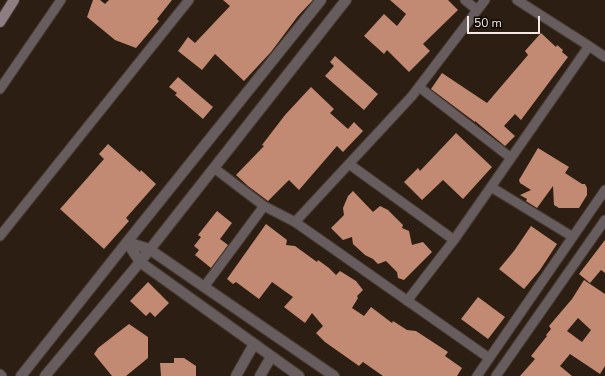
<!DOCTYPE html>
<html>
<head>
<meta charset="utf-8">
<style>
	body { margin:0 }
	#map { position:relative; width:605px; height:376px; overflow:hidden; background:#2d1e13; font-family:"Nunito Sans",sans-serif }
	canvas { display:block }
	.scale { position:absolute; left:467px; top:16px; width:73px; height:18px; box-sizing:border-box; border:2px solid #f5eae3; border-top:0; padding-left:5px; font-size:12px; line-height:14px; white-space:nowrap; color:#f5eae3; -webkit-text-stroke:3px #100906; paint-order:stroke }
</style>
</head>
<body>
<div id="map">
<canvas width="605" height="376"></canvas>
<div class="scale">50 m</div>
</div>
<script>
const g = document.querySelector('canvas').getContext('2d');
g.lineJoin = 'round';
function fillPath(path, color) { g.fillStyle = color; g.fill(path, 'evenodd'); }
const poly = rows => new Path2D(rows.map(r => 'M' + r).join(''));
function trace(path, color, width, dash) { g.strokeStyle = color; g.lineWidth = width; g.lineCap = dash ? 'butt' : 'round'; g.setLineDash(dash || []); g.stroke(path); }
const building = poly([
	[93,0,100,0,105,4,109,0,172,0,157,19,159,21,136,48,115,40,87,17],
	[223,0,313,0,298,16,271,52,244,81,215,54,202,70,178,51,188,37,195,43,230,6],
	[390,0,448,0,458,10,423,44,430,51,409,72,387,50,384,54,364,36,384,14,397,26,406,14],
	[541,33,556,47,557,45,563,50,562,52,568,57,521,120,515,114,504,126,515,136,505,146,475,121,475,122,431,89,442,73,487,103,528,55,525,51],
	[335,56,378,94,364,110,325,76,334,66,330,62],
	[178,77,213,107,203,119,175,95,177,93,169,87],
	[311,87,334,109,330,113,348,129,354,122,363,131,343,152,337,146,299,190,289,180,268,201,248,186,236,175,264,146,262,145,285,115],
	[456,133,492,167,463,199,443,180,422,200,404,182,418,168,420,171],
	[108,144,140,172,141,170,156,184,126,218,129,221,104,249,60,209,104,159,99,154],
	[538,148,569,167,565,173,582,184,585,184,587,188,587,195,579,208,559,208,554,205,553,186,537,208,526,201,527,199,520,195,531,190,520,183,519,180],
	[353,191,373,212,380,206,388,210,403,225,402,228,409,231,412,245,423,242,432,252,404,280,398,278,397,272,386,261,378,264,373,259,365,255,353,244,352,237,343,240,331,228,344,215,343,208,348,196],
	[217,211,232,223,220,239,228,245,211,268,195,255,199,250,194,246,201,237,198,235],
	[266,224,287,240,286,245,295,246,317,262,318,260,329,268,336,275,340,271,356,281,363,290,357,296,358,298,352,308,364,316,371,307,392,323,393,321,407,330,416,331,448,352,445,356,462,368,457,376,383,376,363,362,359,366,325,342,316,333,323,326,312,313,305,323,284,307,293,297,272,282,259,299,236,282,233,284,227,279],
	[531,226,557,244,540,270,524,289,499,269,514,251],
	[605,240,605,273,601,270,590,283,579,274],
	[584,280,605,294,605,366,600,374,570,354,560,366,572,376,520,376,535,359,531,356,547,336,546,335,551,329,549,326,572,299],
	[578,318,591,330,582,342,567,331],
	[148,282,169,303,155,317,150,312,146,316,130,301],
	[478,297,505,317,488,339,461,319],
	[129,324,148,337,148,358,126,376,112,376,94,354,98,348],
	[174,358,184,358,196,366,196,376,161,376,160,363,174,363]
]);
const minor = poly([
	[465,0,477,10],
	[517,0,589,46,605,57],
	[419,87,511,158],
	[0,89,61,0],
	[349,164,454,240],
	[214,168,264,206,295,222,489,358],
	[491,187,573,237],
	[295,222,412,96,485,0],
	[0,236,189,0],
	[204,287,264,206],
	[407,301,454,240,589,46],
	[0,374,2,376],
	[477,376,605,190],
	[496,376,605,220]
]);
const tertiary = poly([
	[127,242,149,249,334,376],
	[127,242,140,262,299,376],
	[21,376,127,242,321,0],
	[45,376,140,262,346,0],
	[236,376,254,344],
	[260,376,271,357]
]);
const secondary = poly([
	[0,22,14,0]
]);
fillPath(building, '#c28a72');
trace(minor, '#493b30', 11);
trace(tertiary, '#493b30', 12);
trace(secondary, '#493b30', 12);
trace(minor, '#675d5f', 9);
trace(tertiary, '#675d5f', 10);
trace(secondary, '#8e7e81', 10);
</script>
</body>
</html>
